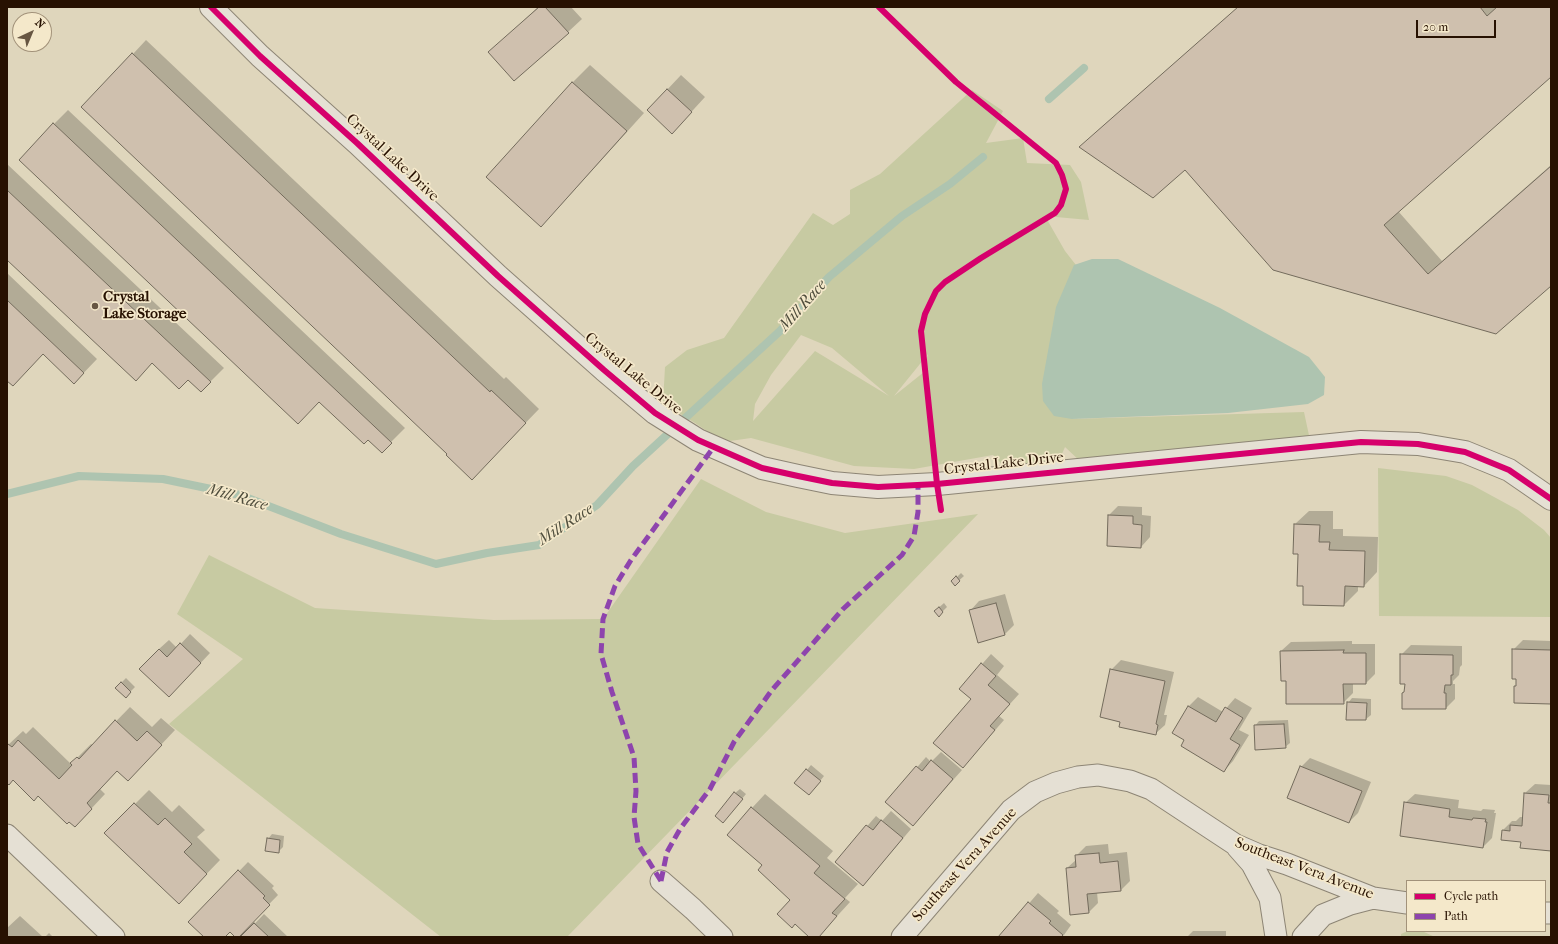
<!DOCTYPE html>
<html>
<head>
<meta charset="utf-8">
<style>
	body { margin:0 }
	#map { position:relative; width:1558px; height:944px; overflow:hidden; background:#dfd6bc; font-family:"IM FELL French Canon",serif }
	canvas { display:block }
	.frame { position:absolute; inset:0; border:8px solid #271101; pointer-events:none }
	.legend { position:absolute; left:1406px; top:880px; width:140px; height:52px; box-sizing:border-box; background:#f4e8ca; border:1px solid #a2927a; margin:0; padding:5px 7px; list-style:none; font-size:12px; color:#271101 }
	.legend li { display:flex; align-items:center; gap:8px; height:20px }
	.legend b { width:20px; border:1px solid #a2927a }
	.north { position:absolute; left:12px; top:12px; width:40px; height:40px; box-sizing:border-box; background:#f4e8ca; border:1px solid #a2927a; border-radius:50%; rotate:44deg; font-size:11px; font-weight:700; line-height:16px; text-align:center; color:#271101 }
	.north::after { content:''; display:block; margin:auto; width:14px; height:18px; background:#675642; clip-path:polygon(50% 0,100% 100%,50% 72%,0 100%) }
	.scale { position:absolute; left:1416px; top:20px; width:80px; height:18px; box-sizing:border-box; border:2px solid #271101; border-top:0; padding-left:5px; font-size:12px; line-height:14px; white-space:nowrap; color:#271101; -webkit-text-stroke:3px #f4e8ca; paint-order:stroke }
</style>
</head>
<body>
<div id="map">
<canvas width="1558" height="944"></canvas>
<div class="frame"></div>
<ul class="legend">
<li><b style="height:5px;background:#d6006c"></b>Cycle path</li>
<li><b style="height:5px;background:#8e44ad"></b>Path</li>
</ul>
<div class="north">N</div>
<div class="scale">20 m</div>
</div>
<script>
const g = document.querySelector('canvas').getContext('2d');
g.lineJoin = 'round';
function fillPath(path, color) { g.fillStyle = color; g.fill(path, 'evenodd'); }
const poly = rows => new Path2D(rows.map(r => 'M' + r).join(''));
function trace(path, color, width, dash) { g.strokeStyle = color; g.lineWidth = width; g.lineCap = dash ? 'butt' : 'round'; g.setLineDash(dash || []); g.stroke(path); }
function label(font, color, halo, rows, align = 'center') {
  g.font = font + ' "IM FELL French Canon",serif'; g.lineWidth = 3.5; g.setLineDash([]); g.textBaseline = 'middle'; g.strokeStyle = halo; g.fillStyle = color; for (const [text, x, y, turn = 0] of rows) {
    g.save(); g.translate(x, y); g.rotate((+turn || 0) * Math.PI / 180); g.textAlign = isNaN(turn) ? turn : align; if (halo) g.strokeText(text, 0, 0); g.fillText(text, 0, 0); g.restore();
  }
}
const green = poly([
	[972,90,1003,111,986,143,1023,138,1027,163,1070,165,1081,182,1089,220,1045,216,1065,251,1083,274,1072,419,1304,412,1310,440,1097,477,1065,447,1051,479,1021,484,993,455,914,469,854,466,751,438,723,442,695,423,663,403,665,367,687,350,724,338,813,213,833,225,850,214,850,190,880,174],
	[801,335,832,348,889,396,815,351,753,421,755,404,771,375],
	[928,354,924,372,894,396],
	[1378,468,1446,476,1472,485,1518,510,1544,530,1551,538,1551,617,1379,616],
	[701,479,766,512,845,533,978,514,567,937,441,937,169,724,243,659,177,614,209,555,315,608,494,620,603,619],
	[1408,931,1422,931,1435,937,1401,937,1401,934]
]);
const water = poly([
	[1092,259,1118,259,1220,308,1309,357,1325,377,1324,395,1308,404,1228,413,1072,419,1054,416,1043,401,1042,384,1056,307,1074,265]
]);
const shadow = poly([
	[538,7,571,7,582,19,568,32,490,52],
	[1238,7,1551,7,1551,76,1398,211,1442,261,1551,165,1551,284,1496,333,1185,168,1094,134],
	[146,40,504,379,506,377,539,409,486,464,448,454,133,54],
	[590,65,644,113,559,207,541,225,572,83],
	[681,75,705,97,672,133,648,110],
	[68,110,405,428,382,451,54,124],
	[7,164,224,368,201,391,188,379,153,362,136,379,7,258],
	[7,273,97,359,74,383,43,353,7,380],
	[1118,506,1142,507,1142,515,1151,516,1150,537,1141,547,1109,515],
	[1309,511,1333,511,1333,529,1343,529,1343,536,1378,537,1377,572,1364,586,1358,586,1358,591,1344,605,1304,585,1295,524],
	[961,573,964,576,955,584,953,581],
	[1005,594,1014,625,1005,634,970,611,979,601],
	[944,603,947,607,939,615,935,611],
	[190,634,210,653,178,687,159,649,169,640,177,648],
	[1523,640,1551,641,1551,703,1515,687,1517,684,1517,678,1513,650],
	[1352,641,1352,644,1375,644,1375,674,1366,683,1353,683,1353,693,1343,703,1287,680,1281,651,1291,642],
	[1411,645,1462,646,1462,665,1460,667,1459,675,1453,681,1453,684,1455,684,1455,699,1446,708,1403,693,1405,690,1406,683,1401,655],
	[991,654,1004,666,997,675,1019,694,999,716,1004,720,963,767,972,699,960,689],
	[1121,660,1174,672,1164,715,1167,715,1165,725,1155,734,1121,721,1111,670],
	[126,678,135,687,126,696,116,688],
	[1198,697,1223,712,1235,698,1252,708,1239,730,1249,735,1233,761,1224,771,1185,740,1173,732,1189,706],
	[1352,698,1371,699,1371,715,1366,719,1348,703],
	[130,707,152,727,161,718,175,730,141,766,118,770,100,789,105,794,75,826,38,795,13,779,7,782,7,746,23,731,26,734,33,727,71,764,91,744,93,745],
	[1288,720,1290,743,1285,747,1255,726,1259,721],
	[941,752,962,770,913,825,887,802,926,757,931,762],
	[1310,758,1371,782,1358,813,1349,822,1301,767],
	[811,765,824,776,813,790,807,770],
	[1535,784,1551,785,1551,850,1522,841,1503,830,1512,821,1516,821,1520,817,1524,817,1525,793],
	[740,789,746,794,727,817,735,793],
	[149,790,172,812,179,805,205,830,197,837,220,860,192,889,106,833],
	[765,794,833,851,827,858,858,884,845,898,850,902,818,937,811,937,791,899,764,865,752,808],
	[1415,794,1459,800,1458,808,1481,811,1483,809,1495,810,1494,813,1496,813,1492,838,1483,847,1405,803],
	[891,811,911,829,872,875,836,862,876,816,882,821],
	[272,834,284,836,283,847,278,852,268,839],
	[1108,844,1109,854,1127,852,1130,881,1121,890,1097,892,1098,903,1089,912,1067,868,1077,859,1076,856,1086,846],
	[248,862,274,886,272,888,278,895,237,937,230,931,224,937,205,937,190,922],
	[1038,893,1059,911,1057,913,1071,925,1064,935,1061,937,1000,937],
	[264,914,288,937,242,937],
	[20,916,43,937,7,937,7,928],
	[1193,931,1226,931,1226,937,1187,937],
	[49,933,53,937,45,937]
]);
const stream = poly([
	[1049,99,1084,68],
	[7,494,79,476,163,479,240,495,341,534,436,564,487,553,539,545,597,505,633,466,780,331,829,277,902,216,950,184,983,157]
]);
const building = poly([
	[539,7,545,7,569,33,514,81,488,52,539,7],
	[1238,7,1480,7,1487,16,1497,7,1551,7,1551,77,1384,225,1428,274,1551,166,1551,286,1496,334,1273,270,1185,170,1153,198,1079,147,1238,7],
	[132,53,490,392,491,390,526,423,472,480,446,455,447,454,81,107,132,53],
	[572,82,627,131,541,227,486,177,572,82],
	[667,89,692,112,672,134,647,110,667,89],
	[53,123,392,443,382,453,368,440,364,444,319,402,298,424,19,160,53,123],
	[7,190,211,382,201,392,188,380,179,389,152,363,136,381,7,260,7,190],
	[7,300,84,373,74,384,43,354,13,386,7,381,7,300],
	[1108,515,1133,516,1133,524,1142,525,1141,548,1107,546,1108,515],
	[1294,524,1320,525,1319,542,1330,542,1329,550,1365,551,1364,587,1345,586,1344,606,1303,605,1303,586,1297,586,1298,554,1293,554,1294,524],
	[956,576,960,581,955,586,951,581,956,576],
	[996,603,1005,635,978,643,969,610,996,603],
	[939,607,943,612,939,617,934,611,939,607],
	[180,643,201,663,169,697,139,669,159,649,167,657,180,643],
	[1512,649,1551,650,1551,704,1514,703,1514,686,1516,686,1516,679,1512,679,1512,649],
	[1344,650,1343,653,1366,653,1366,684,1343,684,1344,704,1286,704,1286,681,1281,681,1280,651,1344,650],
	[1400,654,1453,655,1453,675,1451,675,1451,685,1445,685,1444,693,1446,693,1446,709,1402,709,1402,693,1404,692,1405,684,1400,684,1400,654],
	[981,663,996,676,988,685,1010,704,990,726,995,730,963,768,933,743,971,699,959,689,981,663],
	[1110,669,1165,681,1156,724,1158,725,1156,735,1119,727,1120,722,1100,717,1110,669],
	[121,682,131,692,126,698,115,688,121,682],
	[1347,702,1367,703,1366,720,1346,720,1347,702],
	[1188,706,1216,722,1225,707,1243,718,1230,739,1240,745,1224,772,1181,746,1184,740,1172,733,1188,706],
	[115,720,137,741,147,731,162,745,128,781,117,771,87,803,92,809,75,827,69,822,67,824,38,796,34,801,13,780,9,785,7,783,7,745,8,744,12,747,18,740,59,779,72,765,70,763,77,757,79,759,115,720],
	[1284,724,1286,748,1255,750,1254,725,1284,724],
	[931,760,953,779,913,826,885,802,916,766,922,771,931,760],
	[1300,766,1362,791,1349,823,1287,798,1300,766],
	[806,769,821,781,809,795,794,783,806,769],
	[734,792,743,799,723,823,715,816,734,792],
	[1524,793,1549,795,1548,803,1551,803,1551,851,1520,848,1521,842,1501,840,1502,830,1510,831,1510,825,1522,826,1524,793],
	[1404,802,1450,809,1449,817,1472,820,1473,818,1486,819,1485,822,1487,822,1483,848,1400,836,1404,802],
	[134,803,158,825,165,818,192,844,184,852,207,874,179,904,104,833,134,803],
	[751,807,820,866,814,873,845,899,832,913,837,916,819,937,809,937,795,924,792,928,777,914,790,900,758,870,762,865,727,835,751,807],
	[881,820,903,838,863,886,835,862,866,825,873,830,881,820],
	[267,838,280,840,279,853,265,851,267,838],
	[1099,853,1100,863,1118,861,1121,891,1087,894,1089,913,1070,915,1066,868,1076,867,1075,855,1099,853],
	[238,870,265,896,263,898,270,905,239,937,235,937,230,932,225,937,204,937,188,922,238,870],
	[1028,902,1051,921,1049,923,1063,935,1061,937,998,937,1028,902],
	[254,923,269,937,240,937,254,923]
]);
const minor = poly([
	[7,835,114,937],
	[1237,847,1252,864,1270,898,1276,937],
	[661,881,693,909,722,937],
	[1545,913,1551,913],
	[902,937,1011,810,1035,792,1056,783,1078,777,1098,775,1130,781,1151,789,1236,845,1259,855,1287,864,1373,898,1407,903],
	[1303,937,1323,915,1350,904,1373,898]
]);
const tertiary = poly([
	[211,7,260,56,357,143,498,276,604,370,655,413,698,440,762,468,798,476,832,483,878,487,937,484,1361,442,1418,444,1465,452,1509,470,1551,499]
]);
const quiet = poly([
	[661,881,667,852,680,829,710,789,734,742,772,690,843,609,902,555,914,536,918,512,918,485],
	[661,881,638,844,634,817,636,791,634,757,612,692,601,654,603,619,615,586,631,560,713,448]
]);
const cycleway = poly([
	[211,7,260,56,357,143,498,276,604,370,655,413,698,440,762,468,798,476,832,483,878,487,937,484,1361,442,1418,444,1465,452,1509,470,1551,499],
	[879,7,956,82,1056,163,1062,175,1066,189,1061,205,1055,213,981,258,945,282,936,291,925,314,921,331,937,484,941,510]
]);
const markers = [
	[95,306,4,"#675642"]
];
const streetNames = [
	["Crystal Lake Drive",392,158,43],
	["Crystal Lake Drive",633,374,39],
	["Crystal Lake Drive",1004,464,-6],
	["Southeast Vera Avenue",965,865,-48],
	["Southeast Vera Avenue",1304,869,21]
];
const poiNames = [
	["Crystal",103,297],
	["Lake Storage",103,314]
];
const waterNames = [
	["Mill Race",803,306,-48],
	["Mill Race",237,498,16],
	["Mill Race",566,525,-33]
];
fillPath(green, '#c7caa2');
fillPath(water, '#aec4b0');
fillPath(shadow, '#0003');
trace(stream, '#aec4b0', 8);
fillPath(building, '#cfc0ae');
trace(building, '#736b5c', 1);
trace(minor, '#8d8575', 23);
trace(tertiary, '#8d8575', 24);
trace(minor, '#e5e0d4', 21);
trace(tertiary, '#e5e0d4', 22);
trace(quiet, '#8e44ad', 5, [10, 5]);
trace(cycleway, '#d6006c', 6);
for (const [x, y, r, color] of markers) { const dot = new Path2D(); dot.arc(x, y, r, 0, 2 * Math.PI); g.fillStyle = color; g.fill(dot); trace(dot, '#f4e8ca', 1.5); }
label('15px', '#271101', '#f4e8ca', streetNames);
label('bold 15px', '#271101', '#f4e8ca', poiNames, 'left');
label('italic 16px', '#4f4d3c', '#f4e8ca', waterNames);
</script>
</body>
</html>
